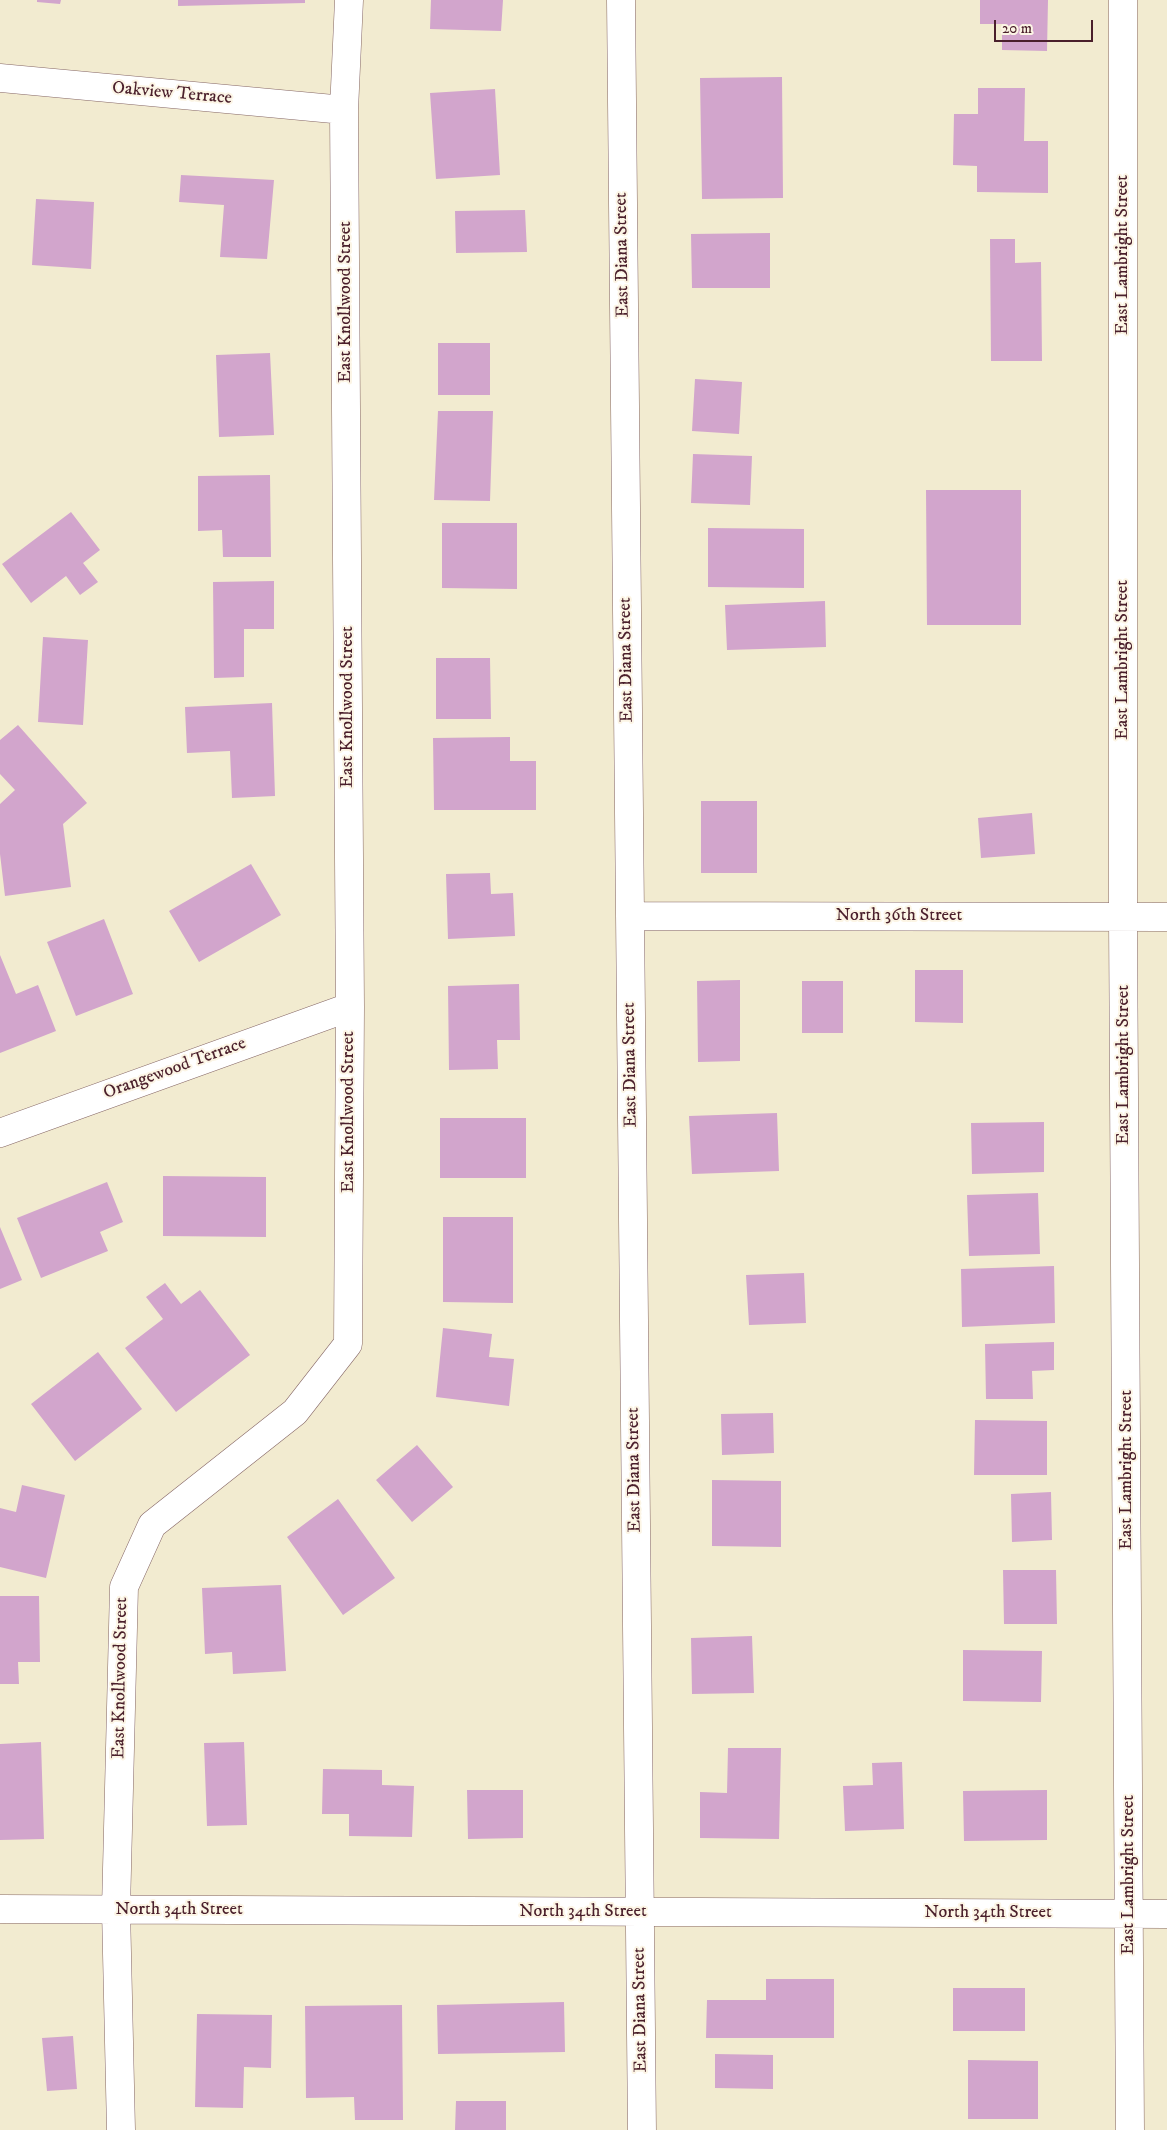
<!DOCTYPE html>
<html>
<head>
<meta charset="utf-8">
<style>
	body { margin:0 }
	#map { position:relative; width:1167px; height:2130px; overflow:hidden; background:#f2ebd0; font-family:"IM FELL DW Pica",serif }
	canvas { display:block }
	.scale { position:absolute; left:994px; top:20px; width:99px; height:22px; box-sizing:border-box; border:2px solid #4a1f2b; border-top:0; padding-left:6px; font-size:15px; line-height:18px; white-space:nowrap; color:#4a1f2b; -webkit-text-stroke:4px #fcf5e5; paint-order:stroke }
</style>
</head>
<body>
<div id="map">
<canvas width="1167" height="2130"></canvas>
<div class="scale">20 m</div>
</div>
<script>
const g = document.querySelector('canvas').getContext('2d');
g.lineJoin = 'round';
function fillPath(path, color) { g.fillStyle = color; g.fill(path, 'evenodd'); }
const poly = rows => new Path2D(rows.map(r => 'M' + r).join(''));
function trace(path, color, width, dash) { g.strokeStyle = color; g.lineWidth = width; g.lineCap = dash ? 'butt' : 'round'; g.setLineDash(dash || []); g.stroke(path); }
function label(font, color, halo, rows, align = 'center') {
  g.font = font + ' "IM FELL DW Pica",serif'; g.lineWidth = 4; g.setLineDash([]); g.textBaseline = 'middle'; g.strokeStyle = halo; g.fillStyle = color; for (const [text, x, y, turn = 0] of rows) {
    g.save(); g.translate(x, y); g.rotate((+turn || 0) * Math.PI / 180); g.textAlign = isNaN(turn) ? turn : align; if (halo) g.strokeText(text, 0, 0); g.fillText(text, 0, 0); g.restore();
  }
}
const building = poly([
	[37,0,61,0,60,4,37,2],
	[178,0,305,0,305,3,178,6],
	[431,0,503,0,501,31,430,29],
	[980,0,1048,0,1047,51,1002,50,1002,24,980,24],
	[782,77,783,198,702,199,700,78],
	[978,88,1025,88,1024,141,1048,141,1048,193,977,192,977,166,953,165,954,114,978,114],
	[495,89,500,175,436,179,430,93],
	[181,175,274,180,267,259,220,257,224,205,179,202],
	[36,199,94,202,91,269,32,265],
	[525,210,527,252,456,253,455,211],
	[770,233,770,288,692,288,691,234],
	[990,239,1015,239,1015,263,1041,262,1042,361,991,361],
	[438,343,490,343,490,395,438,395],
	[270,353,274,435,219,437,216,355],
	[695,379,742,382,739,434,692,431],
	[438,411,493,411,490,501,434,500],
	[693,454,752,456,750,505,691,503],
	[270,475,271,557,223,557,222,530,198,531,198,476],
	[926,490,1021,490,1021,625,927,625],
	[71,512,100,550,83,563,98,582,80,595,66,576,31,603,2,564],
	[442,523,517,523,517,589,442,588],
	[708,528,804,529,804,588,708,587],
	[274,581,274,629,244,629,244,677,214,678,213,582],
	[825,601,826,647,727,650,725,605],
	[43,637,88,640,83,725,38,722],
	[436,658,490,658,491,719,436,719],
	[272,703,275,796,232,798,230,751,187,753,185,707],
	[18,725,87,803,63,824,71,887,5,896,0,854,0,804,15,790,0,774,0,740],
	[510,737,510,761,536,761,536,810,434,810,433,738],
	[701,801,757,801,757,873,701,873],
	[1032,813,1035,854,981,858,978,818],
	[251,864,281,915,199,962,169,911],
	[490,873,491,894,513,893,515,936,448,939,446,874],
	[104,919,133,994,76,1016,47,942],
	[0,955,16,994,38,985,56,1031,0,1053],
	[915,970,963,970,963,1023,915,1022],
	[740,980,740,1061,698,1062,697,981],
	[802,981,843,981,843,1033,802,1033],
	[519,984,520,1040,497,1040,498,1069,449,1070,448,986],
	[777,1113,779,1171,692,1174,689,1116],
	[440,1118,526,1118,526,1178,440,1178],
	[1044,1122,1044,1172,972,1174,971,1123],
	[163,1176,266,1177,266,1237,163,1236],
	[107,1182,123,1222,100,1232,108,1251,41,1278,17,1218],
	[1038,1193,1040,1254,969,1256,967,1195],
	[443,1217,513,1217,513,1303,443,1302],
	[0,1227,22,1280,0,1289],
	[1054,1266,1055,1323,962,1327,961,1269],
	[804,1273,806,1323,749,1325,746,1275],
	[165,1283,181,1304,200,1290,250,1355,176,1412,125,1348,163,1319,146,1297],
	[443,1328,492,1334,489,1357,514,1359,509,1406,436,1397],
	[1054,1342,1054,1370,1032,1371,1033,1399,986,1399,985,1344],
	[98,1352,142,1409,75,1461,31,1404],
	[773,1413,774,1453,722,1455,721,1414],
	[975,1420,1047,1421,1047,1475,974,1475],
	[417,1445,453,1487,412,1522,376,1480],
	[712,1480,781,1481,781,1547,712,1546],
	[22,1485,65,1495,46,1578,0,1567,0,1508,16,1512],
	[1051,1492,1052,1540,1012,1542,1011,1494],
	[338,1499,395,1578,343,1615,287,1537],
	[1003,1570,1056,1570,1057,1624,1004,1624],
	[281,1585,286,1671,233,1674,232,1652,205,1654,202,1588],
	[0,1596,39,1596,40,1662,18,1662,19,1684,0,1684],
	[752,1636,754,1693,692,1694,691,1638],
	[963,1650,1042,1651,1041,1702,963,1701],
	[41,1742,44,1839,0,1840,0,1744],
	[244,1742,247,1825,207,1826,204,1743],
	[728,1748,781,1748,779,1839,700,1838,700,1792,727,1793],
	[902,1762,904,1829,845,1831,843,1786,873,1785,872,1763],
	[323,1769,382,1770,382,1785,414,1786,412,1837,349,1836,349,1814,322,1814],
	[467,1790,523,1790,523,1838,468,1839],
	[1047,1790,1047,1840,964,1841,963,1791],
	[766,1979,834,1979,834,2038,706,2038,707,2000,766,2000],
	[953,1988,1025,1988,1025,2031,953,2031],
	[564,2002,565,2052,438,2054,437,2005],
	[402,2005,403,2120,355,2120,354,2097,306,2098,305,2006],
	[197,2014,272,2015,271,2068,244,2067,243,2108,195,2107],
	[73,2036,77,2089,47,2091,42,2038],
	[715,2054,773,2055,773,2089,715,2088],
	[968,2060,1038,2061,1038,2119,968,2119],
	[456,2101,506,2101,506,2130,455,2130]
]);
const minor = poly([
	[621,0,642,2130],
	[1123,0,1123,917,1130,2130],
	[0,78,344,110],
	[630,916,1167,917],
	[0,1133,350,1007],
	[0,1909,1167,1914],
	[121,2130,116,1909,124,1587,152,1525,295,1412,348,1344,350,1007,344,110,349,0]
]);
const streetNames = [
	["Oakview Terrace",172,94,5],
	["East Diana Street",623,255,-91],
	["East Lambright Street",1123,255,-90],
	["East Knollwood Street",346,302,-90],
	["East Diana Street",627,660,-91],
	["East Lambright Street",1123,660,-90],
	["East Knollwood Street",348,707,-90],
	["North 36th Street",899,916],
	["East Diana Street",631,1065,-91],
	["East Lambright Street",1124,1065,-90],
	["Orangewood Terrace",175,1069,-20],
	["East Knollwood Street",349,1112,-90],
	["East Diana Street",635,1470,-91],
	["East Lambright Street",1127,1470,-90],
	["East Knollwood Street",121,1678,-89],
	["East Lambright Street",1129,1875,-90],
	["North 34th Street",179,1910],
	["North 34th Street",583,1912],
	["North 34th Street",988,1913],
	["East Diana Street",641,2010,-91]
];
fillPath(building, '#d2a5cc');
trace(minor, '#856665', 29);
trace(minor, '#fff', 28);
label('18px', '#4a1f2b', '#fcf5e5', streetNames);
</script>
</body>
</html>
